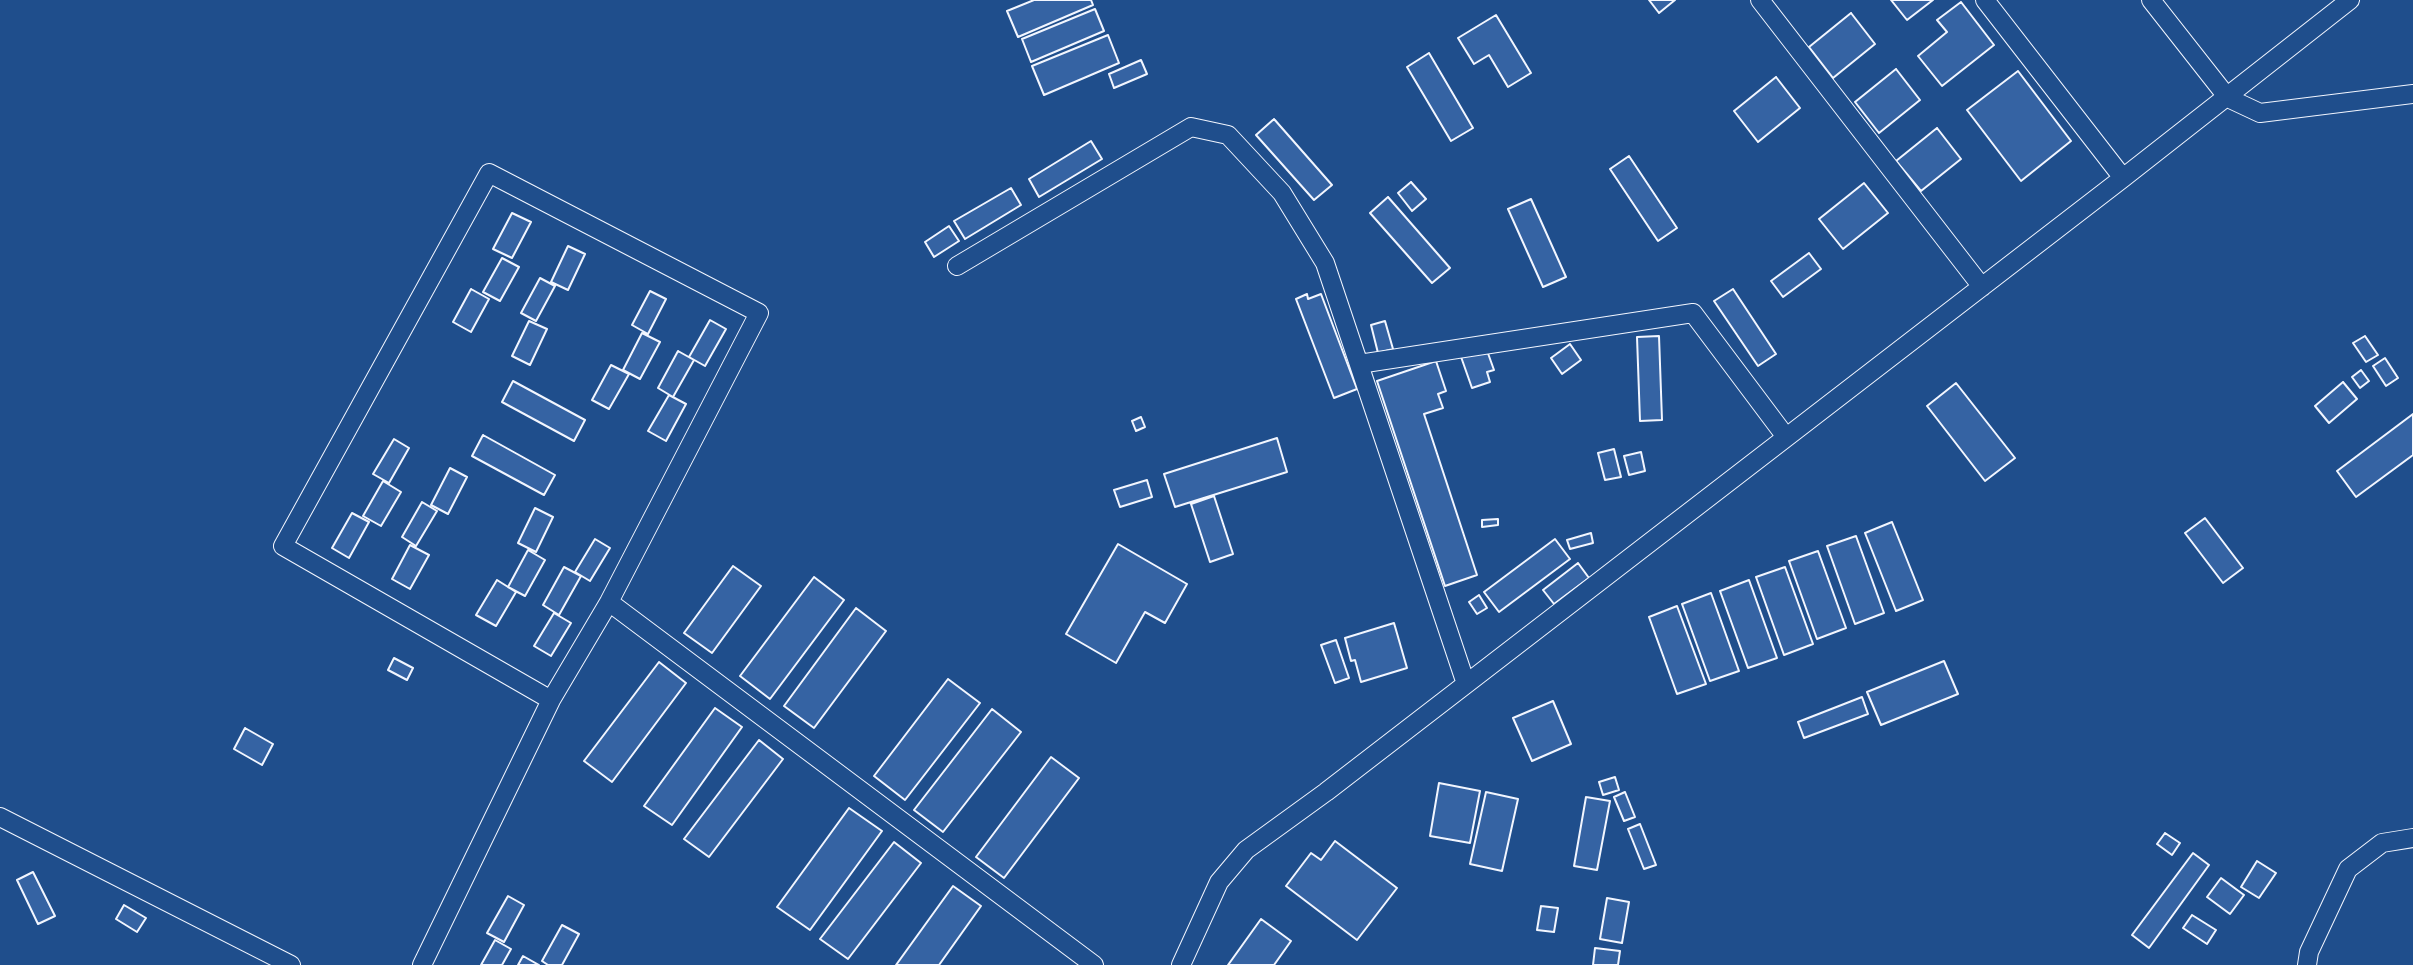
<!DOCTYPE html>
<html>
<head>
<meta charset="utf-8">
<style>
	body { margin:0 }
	canvas { display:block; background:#1f4e8c }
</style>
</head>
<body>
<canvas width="2413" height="965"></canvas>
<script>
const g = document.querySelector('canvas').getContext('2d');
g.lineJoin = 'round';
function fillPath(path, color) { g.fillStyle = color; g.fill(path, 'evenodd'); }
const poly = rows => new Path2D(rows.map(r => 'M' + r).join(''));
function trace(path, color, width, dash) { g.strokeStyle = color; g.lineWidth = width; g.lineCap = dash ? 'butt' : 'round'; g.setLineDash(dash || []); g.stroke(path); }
const building = poly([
	[1034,0,1091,0,1093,5,1018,37,1007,11,1034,0],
	[1649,0,1675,0,1659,13,1649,0],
	[1891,0,1933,0,1907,20,1891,0],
	[1961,2,1994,45,1942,86,1918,56,1947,32,1937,20,1961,2],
	[1095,9,1104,31,1031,62,1022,39,1095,9],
	[1851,13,1875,44,1833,78,1809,47,1851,13],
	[1496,15,1531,73,1508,87,1489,55,1474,64,1458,38,1496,15],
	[1108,35,1119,63,1044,95,1032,66,1108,35],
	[1429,53,1473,128,1451,141,1407,67,1429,53],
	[1141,60,1147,74,1114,88,1109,74,1141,60],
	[1896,69,1920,100,1879,133,1855,102,1896,69],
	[2018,71,2071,141,2021,181,1967,110,2018,71],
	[1776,77,1800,108,1758,142,1734,111,1776,77],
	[1274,119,1332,185,1314,200,1256,135,1274,119],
	[1937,128,1961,159,1921,191,1896,161,1937,128],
	[1091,141,1102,159,1039,197,1029,179,1091,141],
	[1629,156,1677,228,1658,241,1610,169,1629,156],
	[1411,182,1426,199,1412,211,1398,193,1411,182],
	[1864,183,1888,213,1843,249,1819,219,1864,183],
	[1011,188,1021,205,965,239,954,221,1011,188],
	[1388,197,1450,268,1432,283,1370,213,1388,197],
	[1531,199,1566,277,1543,287,1508,209,1531,199],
	[512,213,531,222,512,258,493,249,512,213],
	[949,226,959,241,934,257,925,242,949,226],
	[568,246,585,254,568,290,551,282,568,246],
	[1809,253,1821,269,1783,297,1771,281,1809,253],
	[502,258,519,267,500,301,483,292,502,258],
	[540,278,555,286,536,321,521,313,540,278],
	[471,289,489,299,471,332,453,322,471,289],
	[1733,289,1776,354,1758,366,1714,301,1733,289],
	[650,291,666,299,648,334,632,325,650,291],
	[1307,294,1308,299,1321,294,1357,389,1334,398,1296,299,1307,294],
	[710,320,726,329,705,366,689,357,710,320],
	[529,321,547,329,530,365,512,356,529,321],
	[1385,321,1393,349,1378,353,1371,325,1385,321],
	[642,333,660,342,640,379,623,370,642,333],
	[1659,336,1662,420,1640,421,1637,337,1659,336],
	[2365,336,2378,355,2366,362,2353,343,2365,336],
	[1570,344,1581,360,1562,374,1551,358,1570,344],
	[1485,345,1494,370,1487,372,1490,382,1472,388,1460,354,1485,345],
	[678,351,694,360,673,397,658,388,678,351],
	[2385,358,2398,378,2386,386,2373,366,2385,358],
	[1436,361,1446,391,1438,394,1443,408,1424,414,1477,575,1445,586,1377,381,1436,361],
	[611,365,629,374,609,409,592,400,611,365],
	[2361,370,2369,381,2360,388,2352,377,2361,370],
	[513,381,585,420,574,441,502,402,513,381],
	[2343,382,2357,399,2329,423,2315,406,2343,382],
	[1956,383,2015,458,1985,481,1927,406,1956,383],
	[669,395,686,404,666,441,648,431,669,395],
	[2413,414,2413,455,2356,497,2337,471,2413,414],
	[1141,417,1145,427,1136,431,1132,421,1141,417],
	[483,435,555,475,544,495,472,456,483,435],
	[1277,438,1287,472,1175,507,1164,474,1277,438],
	[394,439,409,448,389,483,373,474,394,439],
	[1614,449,1621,477,1605,480,1598,453,1614,449],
	[1641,452,1645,471,1629,475,1624,456,1641,452],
	[450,468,467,477,448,514,431,505,450,468],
	[1147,480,1152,497,1120,507,1114,490,1147,480],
	[383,481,401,492,381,526,363,516,383,481],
	[1214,496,1233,554,1210,562,1191,504,1214,496],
	[422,502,437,511,416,546,402,537,422,502],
	[535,508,553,517,536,552,518,543,535,508],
	[352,513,369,522,349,558,332,548,352,513],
	[2205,518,2243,568,2223,583,2185,533,2205,518],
	[1498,519,1498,525,1482,527,1482,520,1498,519],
	[1892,522,1923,600,1896,611,1865,533,1892,522],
	[1591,533,1593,543,1570,549,1567,540,1591,533],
	[1856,536,1884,613,1855,624,1827,546,1856,536],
	[595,539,610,548,590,581,575,572,595,539],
	[1555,539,1570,559,1499,612,1484,592,1555,539],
	[1118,544,1187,584,1165,623,1145,612,1116,663,1066,634,1118,544],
	[410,545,429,555,410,589,392,579,410,545],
	[528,550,545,560,525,596,508,587,528,550],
	[1818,551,1846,628,1817,639,1789,561,1818,551],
	[1578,563,1589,578,1554,604,1543,590,1578,563],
	[733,566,761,586,712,653,684,633,733,566],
	[564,567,581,576,559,615,543,605,564,567],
	[1785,567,1813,644,1784,655,1756,577,1785,567],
	[814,577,844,600,770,699,740,676,814,577],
	[497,580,516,592,496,626,476,615,497,580],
	[1749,580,1777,658,1748,668,1720,591,1749,580],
	[1711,593,1739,671,1710,681,1682,604,1711,593],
	[1479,595,1487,608,1477,614,1469,602,1479,595],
	[1677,606,1706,684,1677,694,1649,617,1677,606],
	[856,608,886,631,814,728,784,706,856,608],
	[554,613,571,623,551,656,534,646,554,613],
	[1394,623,1407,668,1361,682,1355,660,1351,661,1345,638,1394,623],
	[1336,640,1349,678,1335,683,1321,645,1336,640],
	[394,658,413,668,407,680,388,670,394,658],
	[1944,661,1958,694,1881,725,1867,692,1944,661],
	[659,662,686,683,612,782,584,761,659,662],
	[948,679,980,703,905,800,874,776,948,679],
	[1862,697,1868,714,1804,738,1798,722,1862,697],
	[1553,701,1571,744,1532,761,1513,718,1553,701],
	[715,708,742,727,672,825,644,806,715,708],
	[992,709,1021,732,943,832,914,810,992,709],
	[245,728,273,744,262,765,234,749,245,728],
	[759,740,783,759,709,857,684,839,759,740],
	[1051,757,1079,778,1004,878,976,857,1051,757],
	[1615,777,1619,790,1603,795,1599,782,1615,777],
	[1439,783,1480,791,1470,843,1430,836,1439,783],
	[1486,792,1518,799,1502,871,1470,864,1486,792],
	[1625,792,1635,817,1624,821,1614,797,1625,792],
	[1586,797,1610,801,1597,870,1574,866,1586,797],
	[849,808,882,831,810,930,777,907,849,808],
	[1640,824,1656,865,1644,869,1628,829,1640,824],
	[2165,833,2180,843,2172,855,2157,844,2165,833],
	[1335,841,1397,888,1357,940,1286,886,1311,853,1321,860,1335,841],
	[894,842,921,863,848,959,820,939,894,842],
	[2193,853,2209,865,2149,948,2132,935,2193,853],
	[2257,861,2276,873,2259,898,2241,887,2257,861],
	[33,872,55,916,38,924,17,880,33,872],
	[2221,878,2244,895,2230,914,2207,897,2221,878],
	[953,886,981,906,939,965,896,965,953,886],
	[508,896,524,905,504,942,487,933,508,896],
	[1607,898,1629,902,1622,943,1600,939,1607,898],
	[124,905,146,918,137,932,116,919,124,905],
	[1541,906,1558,908,1554,932,1537,930,1541,906],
	[2192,915,2216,930,2207,944,2183,928,2192,915],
	[1261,919,1291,941,1274,965,1228,965,1261,919],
	[562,925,579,934,562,965,548,965,542,961,562,925],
	[495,940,511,949,502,965,481,965,495,940],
	[1595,948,1620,951,1618,965,1593,965,1595,948],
	[523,956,539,965,518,965,523,956]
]);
const street = poly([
	[1760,0,1982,287],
	[1985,0,2123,178],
	[2151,0,2228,98,2260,113,2413,94],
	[957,266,1191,127,1228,135,1282,193,1325,263,1466,684],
	[1359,364,1693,313,1786,437],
	[609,602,1094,965],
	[0,817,291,965],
	[422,965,551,700,609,602,759,313,489,173,283,546,551,700],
	[1181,965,1219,882,1246,850,1326,792,2123,178,2350,0],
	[2307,965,2309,952,2348,869,2382,843,2413,838]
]);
fillPath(building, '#3563a3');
trace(building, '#f2f6ff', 2);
trace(street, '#f2f6ff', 20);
trace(street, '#1f4e8c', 18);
</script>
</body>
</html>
